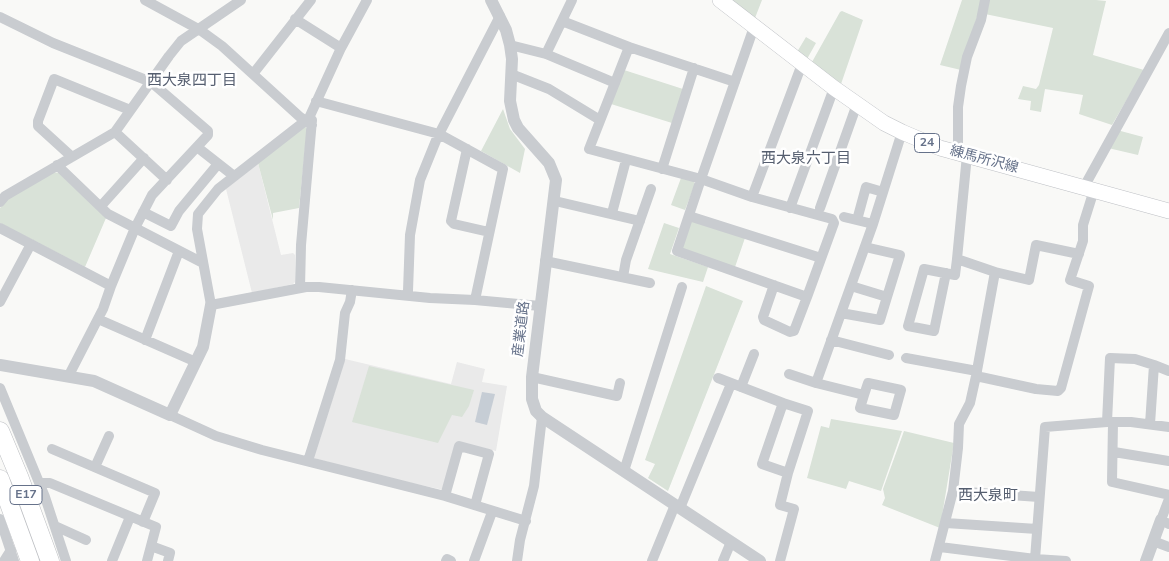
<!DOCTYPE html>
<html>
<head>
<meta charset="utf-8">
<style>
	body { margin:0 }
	canvas { display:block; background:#f9f9f7 }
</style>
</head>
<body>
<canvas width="1169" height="561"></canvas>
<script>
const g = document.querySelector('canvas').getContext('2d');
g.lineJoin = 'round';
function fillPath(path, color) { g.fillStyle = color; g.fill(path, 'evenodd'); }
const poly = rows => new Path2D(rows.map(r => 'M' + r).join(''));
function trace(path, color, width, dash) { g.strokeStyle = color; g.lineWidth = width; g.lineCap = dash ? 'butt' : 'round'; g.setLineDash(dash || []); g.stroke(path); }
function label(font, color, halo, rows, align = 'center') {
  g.font = font + ' "Nunito Sans","Noto Sans JP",sans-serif'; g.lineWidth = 5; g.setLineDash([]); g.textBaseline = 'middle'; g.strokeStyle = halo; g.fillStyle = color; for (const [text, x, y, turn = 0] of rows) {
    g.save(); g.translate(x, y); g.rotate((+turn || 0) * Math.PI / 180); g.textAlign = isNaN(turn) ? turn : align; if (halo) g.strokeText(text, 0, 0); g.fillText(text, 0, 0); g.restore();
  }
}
const built = poly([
	[258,163,281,255,293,253,295,255,295,282,293,284,252,293,226,189],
	[345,359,451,384,457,362,485,369,482,382,507,386,496,451,456,442,444,490,370,474,314,458]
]);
const green = poly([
	[732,0,762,0,755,18],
	[962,0,982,0,961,70,940,65],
	[989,0,1096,0,1106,1,1093,55,1144,70,1112,125,1079,114,1083,95,1045,89,1041,112,1030,110,1031,101,1018,99,1023,86,1036,89,1039,85,1053,28,985,14],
	[842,11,863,20,841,84,812,62,840,12],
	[806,37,816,43,807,59,797,52],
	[624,70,683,89,672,123,611,104],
	[503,109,510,129,525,149,520,173,481,151],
	[305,126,307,129,299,208,273,213,273,220,258,163],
	[1117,130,1143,137,1138,155,1108,148],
	[53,172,59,173,106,218,85,267,0,223,0,208,8,199],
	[681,178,693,181,695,184,685,210,671,205],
	[692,221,745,238,735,267,682,249,689,223],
	[664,223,679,228,670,254,708,267,703,282,648,269],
	[706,286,743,301,668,491,648,478,655,464,645,460],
	[369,366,474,390,469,406,462,417,452,415,438,443,352,422],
	[831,419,902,431,881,491,849,481,846,489,807,478,821,426,829,428],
	[904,431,954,443,940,528,882,505,885,498,883,489]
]);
const water = poly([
	[482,392,495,394,487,425,475,422]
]);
const minor = poly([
	[145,0,200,30,222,46,300,117,312,125],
	[367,0,341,48,309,118,218,189,198,214,197,229,211,305,306,287,319,287,430,298,475,300,540,306],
	[0,17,53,43,151,82,208,131,208,135,152,195,135,228,111,286,103,309,68,377],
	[295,19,341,48],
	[562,21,629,47,735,82],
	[510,45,546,54,615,83],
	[629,47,589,149,701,179,752,197,832,219,834,223,807,297,677,251,701,179,754,27],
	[546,54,572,0],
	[253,74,311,0],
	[511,74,549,89,600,120],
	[316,101,439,134,503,169,475,300],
	[115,132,167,180],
	[197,147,234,176],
	[467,149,451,221,454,224,489,232],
	[958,153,958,107,961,86,967,57,981,20,985,0],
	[72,157,38,126,38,121,54,79,130,110],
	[57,165,108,214,203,263],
	[662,169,694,68],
	[1084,187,1169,33],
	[752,197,802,64],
	[555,201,640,221],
	[0,202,5,196,115,132,169,56,181,41,241,0],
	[101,206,144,158],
	[790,208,834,88],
	[820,208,857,104],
	[143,212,171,226,179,211,218,164],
	[612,213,626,160],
	[689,216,821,258],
	[844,217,873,224],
	[857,220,866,187,883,192],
	[0,228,111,286],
	[865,247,900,255,887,297],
	[545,261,650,283],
	[995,272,1029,280,1036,245,1079,254],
	[946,273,934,331,908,326,924,269,955,275,957,259],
	[623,277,626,260,651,189],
	[774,285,763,317,764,320,790,332,794,331,807,297],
	[300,288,301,245,312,120],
	[406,295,408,291,410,235,420,180,437,138,500,16],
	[0,302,31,244],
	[841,313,880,320,887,297,851,286],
	[98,319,196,362],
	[145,340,179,251],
	[831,340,889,355],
	[906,358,977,371],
	[1154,365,1169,371],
	[789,374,816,383,864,395,860,408,894,415,901,390,868,383,864,395],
	[976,376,1036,389,1058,391,1061,388,1089,286,1070,280,1083,241,1083,225,1094,190],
	[532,377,617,396,620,383],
	[718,378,783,403],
	[816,383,873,224,902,132],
	[741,387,754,354],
	[0,388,45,497,66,561],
	[170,415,216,436,262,450,445,496,526,521],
	[1107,422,1110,358,1135,359,1154,365,1150,424],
	[1113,422,1112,482,1169,495],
	[52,449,155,493,143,522],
	[1114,452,1169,461],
	[308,461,340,360,345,313,350,302,352,290],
	[95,467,109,436],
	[624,471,682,287],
	[40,483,50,483,156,527,147,561],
	[953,491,1039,497],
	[445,496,459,446,489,454,475,505],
	[1169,499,1161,520,1169,524],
	[680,508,731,384],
	[0,519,14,561],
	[946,523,1037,529],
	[55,526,86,540],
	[1153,541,1169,547],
	[151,546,170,553,168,561],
	[940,547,1035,559,1066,561],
	[1035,559,1045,427,1107,422,1131,422,1169,427],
	[4,561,11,550],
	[112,561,130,517],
	[446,561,447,559,451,561],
	[474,561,492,512],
	[517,561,520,540,534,486,542,417],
	[652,561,675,505],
	[723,561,731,542],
	[780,561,794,509,780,505,788,473,808,411,783,403,762,464,788,473],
	[935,561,953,491,958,448,959,424,970,403,976,376,995,272,957,259,967,155]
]);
const tertiary = poly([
	[491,0,506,30,510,45,512,59,510,101,514,120,518,128,549,163,556,180,532,377,532,399,536,411,542,417,760,561],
	[0,365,94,381,170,415,203,347,211,305],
	[1146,561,1161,520]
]);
const primary = poly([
	[720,0,834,88,884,123,902,132,940,148,1169,211]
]);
const motorway = poly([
	[0,431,20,479,50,561],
	[0,479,30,561]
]);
const shields = [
	[927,143,25],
	[26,495,32]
];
const shieldNames = [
	["24",927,143],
	["E17",26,495]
];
const streetNames = [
	["練馬所沢線",984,160,15],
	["産業道路",522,329,-83]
];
const neighbourhoodNames = [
	["西大泉四丁目",192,81],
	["西大泉六丁目",806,159],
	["西大泉町",988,496]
];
fillPath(built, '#eaeaea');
fillPath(green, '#d9e2d8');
fillPath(water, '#c6cdd5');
trace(primary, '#bec0c5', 16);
trace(motorway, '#bdbfc3', 19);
trace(minor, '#c9ccd0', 10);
trace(tertiary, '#c9ccd0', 12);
trace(primary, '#fff', 15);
trace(motorway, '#fff', 18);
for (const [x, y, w] of shields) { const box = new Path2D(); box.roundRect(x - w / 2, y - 9.5, w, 19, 4); g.fillStyle = '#fff'; g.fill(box); trace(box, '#66728a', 1); }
label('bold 12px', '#66728a', null, shieldNames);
label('14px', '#66728a', '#fff', streetNames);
label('15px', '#555e6f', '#fff', neighbourhoodNames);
</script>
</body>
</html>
